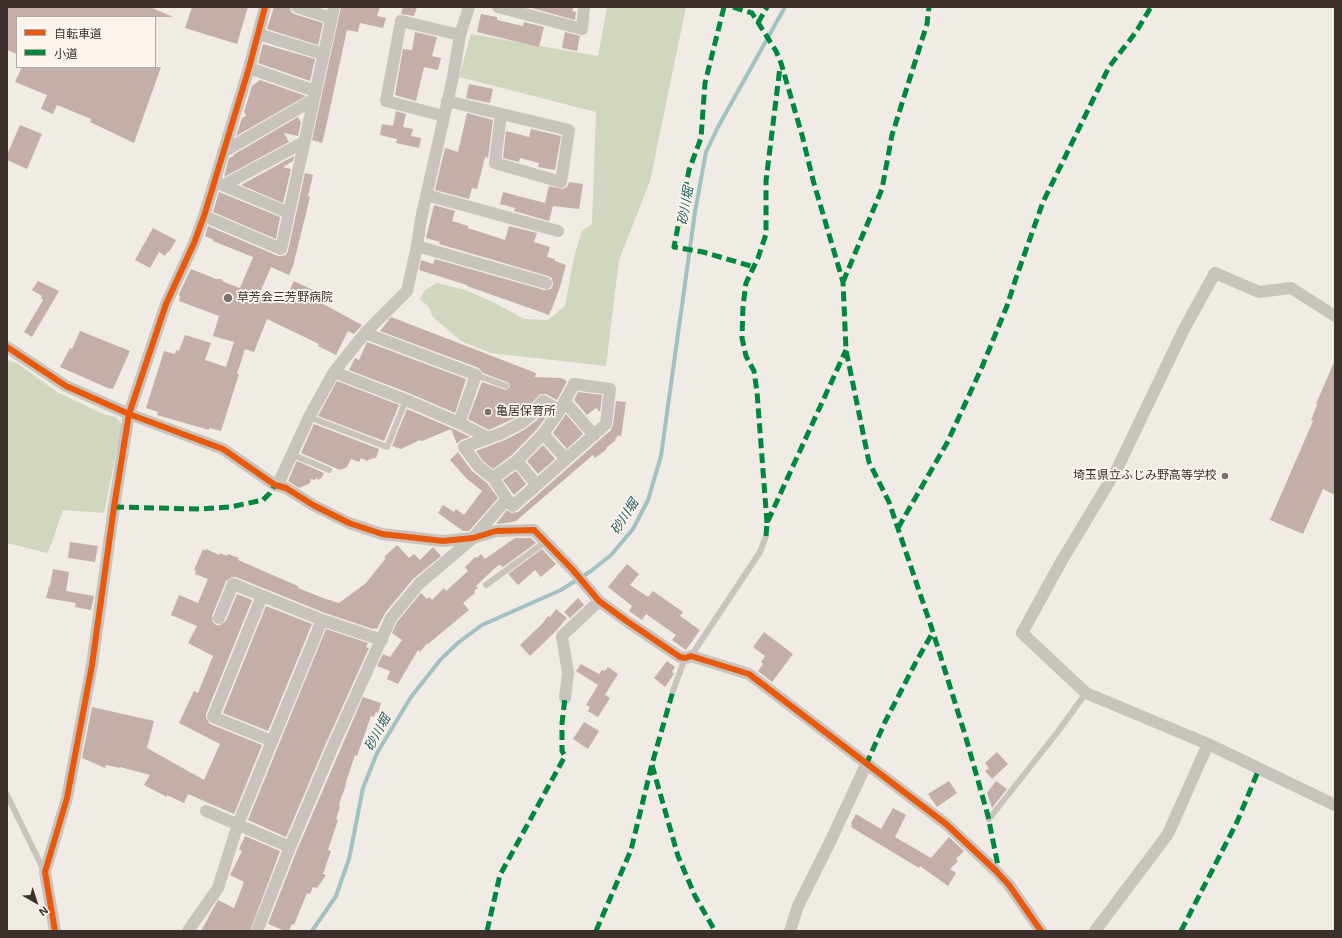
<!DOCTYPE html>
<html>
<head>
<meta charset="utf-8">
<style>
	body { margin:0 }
	#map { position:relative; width:1342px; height:938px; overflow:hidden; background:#f0ebe5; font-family:Helvetica,"Noto Sans JP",sans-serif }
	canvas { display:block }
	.frame { position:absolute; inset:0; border:8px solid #3b302b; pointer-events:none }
	.legend { position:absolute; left:16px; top:16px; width:140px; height:52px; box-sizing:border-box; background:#fbf5ee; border:1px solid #aea6a0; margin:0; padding:5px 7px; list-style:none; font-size:12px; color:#3b302b }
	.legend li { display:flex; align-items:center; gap:8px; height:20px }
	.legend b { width:20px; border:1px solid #aea6a0 }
	.north { position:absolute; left:16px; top:882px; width:40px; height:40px; -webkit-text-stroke:3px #fbf5ee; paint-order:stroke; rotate:141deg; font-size:11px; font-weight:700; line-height:16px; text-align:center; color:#3b302b }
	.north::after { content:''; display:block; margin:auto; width:14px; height:18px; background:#3b302b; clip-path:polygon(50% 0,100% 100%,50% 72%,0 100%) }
</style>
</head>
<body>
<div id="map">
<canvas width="1342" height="938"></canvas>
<div class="frame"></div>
<ul class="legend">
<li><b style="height:5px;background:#e8590c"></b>自転車道</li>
<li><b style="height:5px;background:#00873e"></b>小道</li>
</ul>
<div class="north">N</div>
</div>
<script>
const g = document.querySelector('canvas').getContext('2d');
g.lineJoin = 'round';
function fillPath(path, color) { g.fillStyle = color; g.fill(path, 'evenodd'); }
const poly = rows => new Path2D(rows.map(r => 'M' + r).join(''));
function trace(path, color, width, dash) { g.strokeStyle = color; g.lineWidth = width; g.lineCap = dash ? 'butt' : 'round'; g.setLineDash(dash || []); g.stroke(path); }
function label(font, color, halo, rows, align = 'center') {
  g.font = font + ' Helvetica,"Noto Sans JP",sans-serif'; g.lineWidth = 3.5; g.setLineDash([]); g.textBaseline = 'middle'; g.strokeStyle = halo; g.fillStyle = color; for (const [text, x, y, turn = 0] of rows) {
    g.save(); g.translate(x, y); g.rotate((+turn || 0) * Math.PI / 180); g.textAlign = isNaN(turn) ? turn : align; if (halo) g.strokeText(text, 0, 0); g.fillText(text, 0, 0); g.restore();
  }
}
const green = poly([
	[607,7,686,7,650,181,619,260,606,366,491,353,461,341,433,317,428,306,420,299,425,290,437,283,465,290,493,302,524,319,548,320,565,306,574,257,582,231,592,224,596,112,459,77,471,34,598,56],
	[7,360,17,363,57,392,103,414,116,417,122,425,104,513,63,510,51,545,47,553,7,543]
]);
const stream = poly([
	[312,931,336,896,349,859,363,788,377,753,411,697,441,659,459,642,482,625,561,590,591,571,611,555,633,529,648,500,661,456,695,212,706,152,718,127,785,7]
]);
const building = poly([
	[7,7,150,7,173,17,17,17,17,54,7,50],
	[192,7,248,7,237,44,185,28],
	[274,7,290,7,291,12,294,14,323,23,318,45,267,29],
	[341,7,380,7,377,16,386,18,383,28,360,23,358,32,347,30,324,136,322,143,312,140],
	[403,7,417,7,414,16,401,14],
	[528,7,574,7,572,11,576,12,575,20],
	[481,14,497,17,497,20,523,26,524,22,544,27,539,47,477,32],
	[415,32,437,37,432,56,441,58,438,70,424,67,416,101,395,95,403,49,412,50],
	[565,32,580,36,577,51,562,48],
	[263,44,315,59,310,81,258,63],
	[22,67,161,67,134,143,90,122,91,119,57,105,53,114,41,109,47,95,15,82],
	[260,80,306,96,236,136,242,118,246,116,244,112,252,86],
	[469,84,493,89,490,103,466,98],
	[396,111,406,114,403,127,413,129,411,136,421,138,419,148,396,143,397,139,380,135,382,124,393,126],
	[467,113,493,120,488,158,485,157,477,189,472,188,469,199,435,190,445,148,458,152],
	[298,117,301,122,298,136,284,133,289,142,224,177,229,158,234,156,233,155],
	[20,125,42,134,27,169,7,160,7,155],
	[531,129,561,136,555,170,538,167,539,163,520,158,519,162,503,158,506,131,529,137],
	[294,156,293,161,283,167,291,169,283,203,241,185],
	[305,173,313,175,308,196,310,197,293,266,289,275,271,267,259,295,283,303,294,281,317,292,314,299,362,325,354,334,348,331,336,355,318,346,319,344,267,319,254,352,245,349,237,374,239,374,221,431,209,428,209,430,157,415,158,412,146,408,164,351,175,354,176,350,179,351,185,335,211,343,205,360,226,367,234,342,213,336,219,316,179,301,180,297,179,294,191,269,216,279,221,279,224,282,240,288,253,257,213,241,214,240,205,236,208,226,278,256,282,256,286,255,288,251],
	[569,182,583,184,579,209,553,206,549,221,514,211,515,208,500,204,503,192,545,203,549,186,563,189,567,187],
	[219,192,280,217,276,239,213,212],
	[434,205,455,211,452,221,468,226,468,228,505,240,509,226,537,233,534,242,550,247,547,257,555,259,555,261,566,265,560,287,551,311,550,311,549,315,467,286,467,285,419,270,421,260,433,264,435,259,544,290,551,289,553,285,552,278,548,276,439,244,440,242,426,238],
	[153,228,176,240,169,252,168,251,165,256,159,252,150,268,135,260],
	[38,281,59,291,32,337,24,332,43,300,41,298,42,296,32,290],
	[391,317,536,373,535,377,561,378,567,381,557,400,546,394,540,394,526,410,517,417,489,430,468,419,482,382,506,390,510,387,509,383,483,373,479,368,380,331],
	[80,331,130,351,113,389,111,388,110,389,60,367,70,348,72,349],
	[367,342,466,379,455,413,409,393,349,370,355,358,359,360],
	[1335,360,1335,495,1323,489,1303,534,1270,520,1313,421,1311,420,1317,405,1316,404],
	[337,381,399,405,384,441,318,416],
	[578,392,602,395,600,412,596,408,587,415,574,400],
	[616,401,626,402,621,437,619,435,615,439,616,440,606,448,607,449,595,458,593,455,516,521,506,523,496,524,507,510,511,513,518,512,611,430,613,425],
	[407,409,456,430,470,437,461,440,457,444,451,429,422,441,420,440,401,449,392,446],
	[545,410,549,413,537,429,512,455,493,469,483,461,476,451,505,440,524,430,536,421],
	[566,414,583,434,567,449,553,433],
	[314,424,379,449,376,458,372,458,371,460,369,459,368,461,361,458,359,462,351,459,347,467,340,470,301,453],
	[543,445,555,459,538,474,527,461],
	[458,452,472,471,487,483,498,498,469,531,463,531,438,513,443,505,454,512,456,509,464,515,482,491,466,478,450,460],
	[297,461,324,473,321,479,320,478,319,480,316,478,315,480,311,479,310,483,299,488,288,481],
	[516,471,526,484,514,495,503,480],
	[515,538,531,538,536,543,503,567,499,565,495,568,476,586,478,588,474,591,475,593,463,603,469,610,428,644,427,643,420,652,418,650,398,684,387,679,390,671,377,666,383,654,390,657,402,640,392,633,397,622,421,593,427,599,429,597,432,600,444,588,446,591,468,571,465,567,475,557,477,558,481,554,485,559],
	[70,542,98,546,95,562,68,558],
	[397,545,409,558,414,554,420,560,433,547,441,556,413,579,385,613,377,629,374,628,373,629,325,613,236,577,232,577,226,581,212,616,213,622,216,625,220,625,226,621,237,594,252,600,206,714,206,718,210,724,262,745,234,814,188,794,184,803,167,795,167,797,144,785,150,775,120,767,120,768,106,765,105,768,82,758,92,707,154,721,147,748,204,780,220,744,179,723,194,691,198,693,213,656,188,643,197,626,171,615,179,595,198,603,208,579,195,574,196,570,194,570,203,549,205,551,206,549,219,555,220,553,227,556,228,554,239,558,238,560,298,586,298,588,323,598,339,603,366,583,386,558,384,557],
	[542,549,556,564,541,577,535,570,518,585,508,574],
	[627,564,639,574,630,585,648,597,653,591,683,612,680,616,700,630,686,650,672,640,676,635,646,614,642,620,629,611,632,606,608,587],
	[53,569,69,572,66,591,94,596,91,610,75,607,76,603,46,598,49,586,50,586],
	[578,598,584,605,570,618,564,612],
	[266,606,312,624,268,731,223,713],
	[556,609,567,618,556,631,530,656,520,645,542,624,548,616,550,617],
	[326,629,368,643,366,647,369,648,326,743,286,837,248,820],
	[764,632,793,654,772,682,758,671,763,664,761,662,765,656,753,647],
	[667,661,675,667,672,672,674,674,665,687,654,678],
	[581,664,599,674,602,670,605,671,608,667,618,674,606,693,605,695,610,698,598,717,588,711,590,707,586,705,598,685,576,671],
	[363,697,381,703,378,713,376,712,374,717,371,716,357,756,355,755,345,785,346,785,340,801,339,807,340,807,336,819,338,820,328,850,331,851,323,874,326,875,317,888,313,887,310,894,307,893,294,925,292,924,289,931,285,931,268,924,297,850],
	[584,722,599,731,588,749,573,739],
	[997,752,1008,764,992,779,985,771,989,768,985,763],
	[949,781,957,793,937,807,928,794],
	[996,781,1007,789,992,808,987,793],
	[893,808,906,815,895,837,931,858,949,837,964,851,956,859,958,861,950,869,956,873,948,886,920,866,919,868,851,827,852,824,851,823,856,814,881,829],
	[245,836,280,851,250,931,201,931,218,900,234,908,244,882,230,875,242,851,239,849]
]);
const service = poly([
	[476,375,506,386],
	[309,417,387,447,406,400],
	[291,454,329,470],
	[486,585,545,542],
	[691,656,760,552,766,536],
	[673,691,685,658],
	[7,795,44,871],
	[989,819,1056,734,1086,693]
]);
const minor = poly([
	[297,7,331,18],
	[498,7,582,29,584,7],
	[258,34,323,54],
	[249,68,315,91],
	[447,101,569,130,561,182,495,163,501,114],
	[444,116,386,101,401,21,460,35],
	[223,152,313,100],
	[220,184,289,213],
	[224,185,304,142],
	[426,195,558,231],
	[204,216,281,249,334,7],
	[417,246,546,283],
	[1335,316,1291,288,1259,292,1215,273,1184,329,1117,469,1061,562,1022,633,1086,693,1208,744,1335,805],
	[365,333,476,375,459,423],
	[7,347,66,386,129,414,223,449,275,485,286,488,313,505,349,523,382,534,443,541,473,538,496,531,534,530,572,569,599,601,628,622,680,657,685,658,691,656,749,674,946,824,995,870,1009,885,1041,931],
	[334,372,406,400,459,423,489,438],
	[565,402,594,435],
	[543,434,566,459],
	[517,461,536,484],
	[275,485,280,480,309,417,334,372,365,333,407,291,417,246,421,219,453,77,460,35,469,7],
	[507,499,493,478,478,466,464,447,502,433,521,423,531,415,543,401,560,410],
	[262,596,213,717,272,741],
	[219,618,233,584,322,620,382,640],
	[565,698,568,673,562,636,599,601],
	[206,811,290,847],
	[55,931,45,872,67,798,92,665,114,507,129,414,166,304,194,243,204,216,249,68,265,7],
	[188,931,218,888,238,824,322,620],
	[257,931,290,847,333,746,391,618,419,584,473,538,507,499,513,506,606,424,610,389,574,384,560,410,543,434,517,461,493,478],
	[790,931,798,906,830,842,866,765],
	[1095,931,1168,834,1208,744]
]);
const quiet = poly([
	[724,7,705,83,701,138,689,170,674,247,703,252,754,267],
	[733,7,752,13,776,51,781,63,802,135,813,180,843,282,846,350,869,462,889,502,933,632,966,738,988,816,998,866,995,870],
	[758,23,767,7],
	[843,282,882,189,892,135,927,24,929,7],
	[114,507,200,509,230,507,263,500,270,493,275,485],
	[767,523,757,392,754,371,746,356,742,338,743,306,746,283,758,258,766,234,766,181,780,67],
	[898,528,947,443,982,367,1007,306,1017,275,1043,202,1109,67,1136,32,1151,7],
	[766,536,767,523,846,350],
	[652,765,678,856,695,896,715,931],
	[866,765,885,722,917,660,933,632],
	[487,931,500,875,565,756,562,751,562,723,565,698],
	[596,931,631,850,652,764,673,691],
	[1181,931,1237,822,1259,769]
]);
const cycleway = poly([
	[7,347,66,386,129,414,223,449,275,485,286,488,313,505,349,523,382,534,443,541,473,538,496,531,534,530,572,569,599,601,628,622,680,657,685,658,691,656,749,674,946,824,995,870,1009,885,1041,931],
	[55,931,45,872,67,798,92,665,114,507,129,414,166,304,194,243,204,216,249,68,265,7]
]);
const markers = [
	[228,298,5,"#7a716c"],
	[488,412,4,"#7a716c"],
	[1225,476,4,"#7a716c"]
];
const poiNames = [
	["草芳会三芳野病院",237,298],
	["亀居保育所",496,412],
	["埼玉県立ふじみ野高等学校",1217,476,"right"]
];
const waterNames = [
	["砂川堀",686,206,-80],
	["砂川堀",625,517,-57],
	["砂川堀",378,733,-61]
];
fillPath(green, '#d1d6bf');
trace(stream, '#a1c2c1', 4);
fillPath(building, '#c3afa7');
trace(service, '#c9c3be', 6);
trace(minor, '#c9c3be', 12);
trace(quiet, '#00873e', 5, [10, 5]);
trace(cycleway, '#e8590c', 6);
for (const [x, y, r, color] of markers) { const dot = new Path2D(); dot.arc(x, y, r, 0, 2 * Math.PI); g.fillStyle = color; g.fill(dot); trace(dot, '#fbf5ee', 1.5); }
label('12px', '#3b302b', '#fbf5ee', poiNames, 'left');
label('italic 13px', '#1f5a5e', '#fbf5ee', waterNames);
</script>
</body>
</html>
